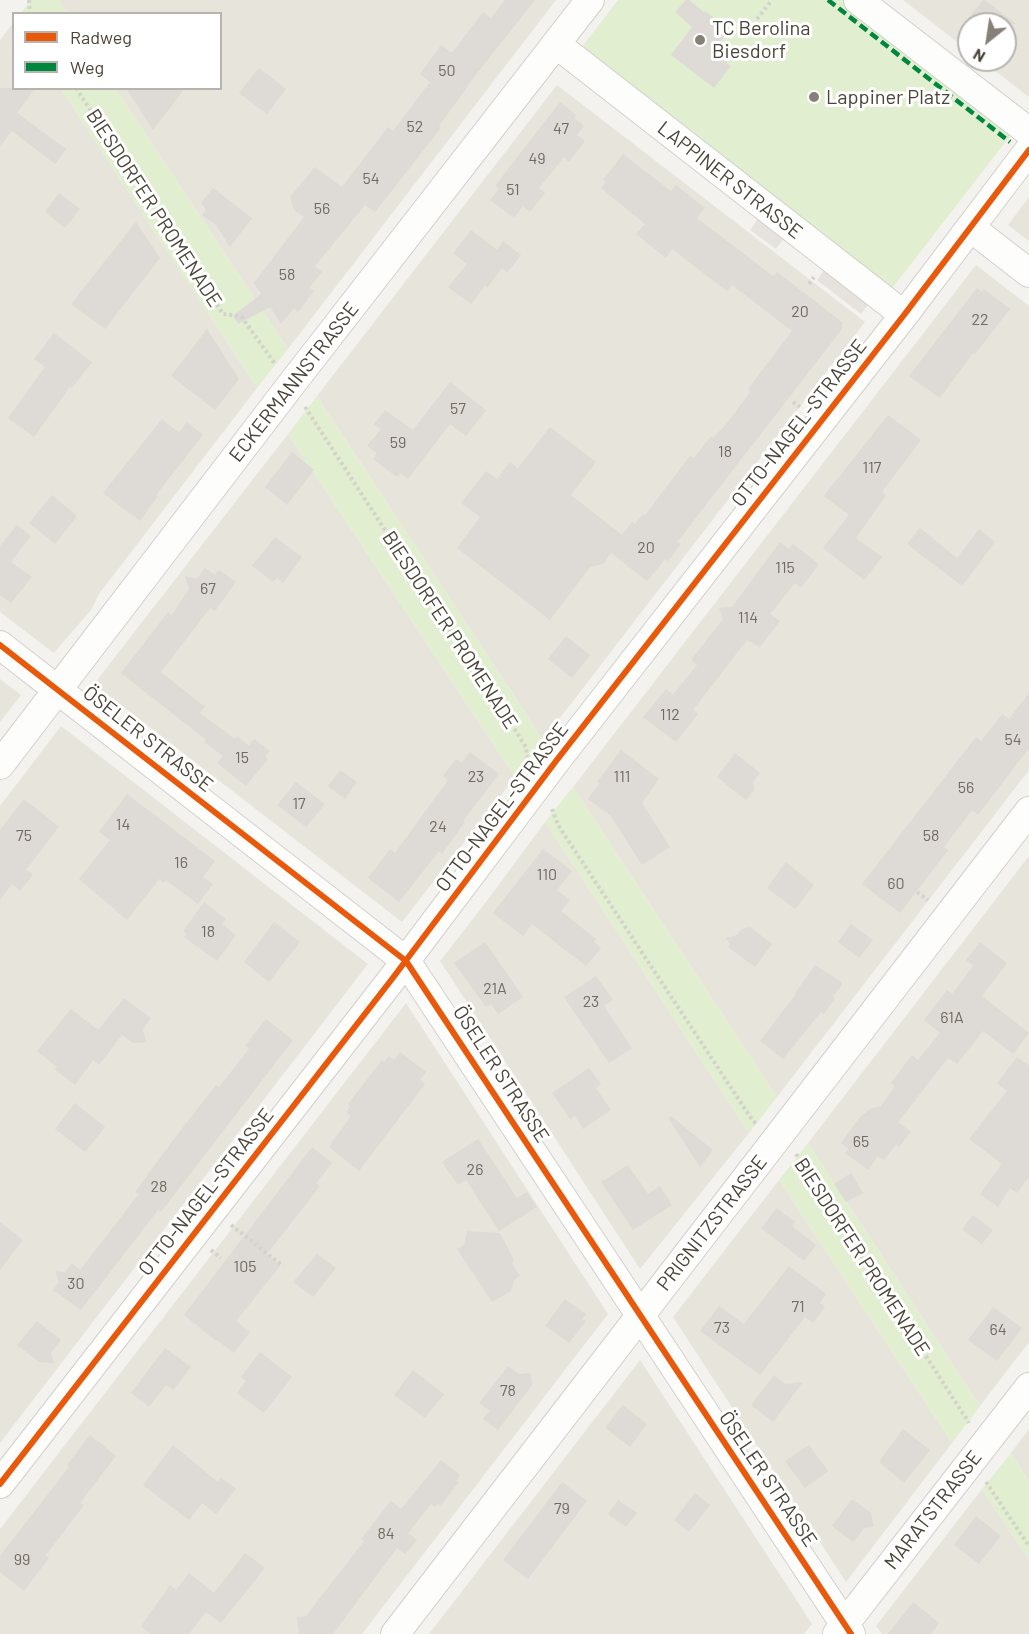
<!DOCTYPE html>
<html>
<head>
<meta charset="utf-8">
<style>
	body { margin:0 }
	#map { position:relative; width:1029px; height:1634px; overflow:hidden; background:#f4f2ee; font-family:Barlow,sans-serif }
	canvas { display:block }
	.legend { position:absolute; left:12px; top:12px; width:210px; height:78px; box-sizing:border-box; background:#fff; border:2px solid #b7b4b0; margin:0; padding:8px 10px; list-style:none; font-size:18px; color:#4b4439 }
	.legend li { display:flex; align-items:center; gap:12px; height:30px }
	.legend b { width:30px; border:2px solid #b7b4b0 }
	.north { position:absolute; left:957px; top:12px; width:60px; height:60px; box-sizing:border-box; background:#fff; border:2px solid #b7b4b0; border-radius:50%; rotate:210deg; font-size:16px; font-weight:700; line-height:24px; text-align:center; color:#4b4439 }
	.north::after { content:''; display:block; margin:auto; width:21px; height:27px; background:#868178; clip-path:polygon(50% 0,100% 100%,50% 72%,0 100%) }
</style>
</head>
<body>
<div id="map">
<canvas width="1029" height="1634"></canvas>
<ul class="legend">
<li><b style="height:8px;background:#e8590c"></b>Radweg</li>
<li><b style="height:8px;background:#00873e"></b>Weg</li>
</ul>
<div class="north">N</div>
</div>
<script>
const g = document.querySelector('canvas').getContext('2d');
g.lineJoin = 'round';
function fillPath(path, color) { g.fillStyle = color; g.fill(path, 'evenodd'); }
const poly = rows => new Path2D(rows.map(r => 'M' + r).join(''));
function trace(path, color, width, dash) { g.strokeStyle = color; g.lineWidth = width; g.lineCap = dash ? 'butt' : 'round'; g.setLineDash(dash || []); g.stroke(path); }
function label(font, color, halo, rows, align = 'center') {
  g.font = font + ' Barlow,sans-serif'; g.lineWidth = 6; g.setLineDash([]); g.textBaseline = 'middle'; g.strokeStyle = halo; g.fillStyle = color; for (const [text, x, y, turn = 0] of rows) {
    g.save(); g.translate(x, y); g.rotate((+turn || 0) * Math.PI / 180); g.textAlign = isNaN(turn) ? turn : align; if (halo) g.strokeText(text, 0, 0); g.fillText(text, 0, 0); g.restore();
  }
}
const residential = poly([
	[58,0,556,0,288,349,116,89,220,88,220,14,67,13],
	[903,0,1029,0,1029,97,981,60,1005,60,1005,24,969,24,969,51],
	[13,23,14,88,61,89,257,388,99,594,91,610,54,653,0,612,0,40],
	[557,85,865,322,543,740,317,396],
	[1029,197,1029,241,1008,225],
	[976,265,1029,306,1029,770,777,1097,573,787],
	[288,434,515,777,402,922,94,684],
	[0,679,21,695,0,722],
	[61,726,368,964,0,1443,0,806],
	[545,822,749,1133,640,1269,440,961,486,902],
	[1029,856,1029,1342,980,1406,808,1143],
	[406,1003,608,1314,362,1634,0,1634,0,1529],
	[779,1180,952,1443,846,1582,673,1317],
	[640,1360,812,1624,804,1634,429,1634],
	[1029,1429,1029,1481,1011,1453],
	[982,1489,1029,1560,1029,1634,882,1634,876,1626]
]);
const green = poly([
	[31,0,58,0,67,13,21,13],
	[618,0,846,0,1014,131,887,295,578,52],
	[61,89,116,89,288,349,257,388],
	[317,396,543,740,515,777,288,434],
	[573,787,777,1097,749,1133,545,822],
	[808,1143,980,1406,952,1443,779,1180],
	[1011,1453,1029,1481,1029,1560,982,1489]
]);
const parking = poly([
	[762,213,788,233,776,249,750,230],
	[829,264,873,298,861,314,817,280]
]);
const building = poly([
	[505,0,535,0,478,72,439,126,441,128,375,212,365,205,315,266,322,272,309,288,314,291,298,312,294,308,281,324,270,307,238,324,233,316,261,294,254,283,304,217,294,210,290,197,315,167,342,187,388,127,393,131,430,82,420,74,441,45,452,53,483,12,491,18],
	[686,0,689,0,704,12,705,11,728,29,714,53,731,66,714,88,671,55,692,27,675,12],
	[983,0,985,0,1016,24,964,24],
	[259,68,286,89,267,114,239,93],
	[0,88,35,88,17,113,66,149,55,164,12,131,0,146],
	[126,88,185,88,153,130],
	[560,102,576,115,574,118,584,126,577,135,585,141,569,162,564,157,539,188,545,193,530,212,523,206,514,218,490,200,499,189,495,186],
	[623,154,671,191,676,185,705,208,697,218,773,276,777,272,842,322,842,329,678,541,681,544,668,561,665,559,647,581,611,553,603,564,590,567,550,620,457,548,480,517,461,503,486,471,497,479,510,462,518,468,550,427,596,462,571,495,622,535,632,522,635,524,643,514,645,515,690,456,694,458,711,436,713,438,727,423,751,391,748,389,792,331,732,285,727,291,672,249,666,258,636,234,645,224,601,188,606,182,603,180],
	[213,188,252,218,230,247,216,225,202,215,206,210,201,203],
	[59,193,80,209,65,228,45,212],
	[136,222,160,258,105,329,71,304],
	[471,230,497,250,503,241,521,255,507,273,502,268,487,288,485,286,471,304,448,287,467,264,453,253],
	[977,288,982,292,984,289,1010,309,975,354,973,353,940,398,909,376],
	[207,329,239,379,215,410,171,376],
	[54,333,92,362,72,388,70,387,34,437,8,418,45,367,34,359],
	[450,382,486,410,466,436,450,424,408,479,400,473,397,477,373,459,377,453,367,446,381,429,374,424,385,410,413,430],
	[888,415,921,440,882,492,886,495,856,538,882,557,864,580,823,548,849,515,824,496],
	[162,419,179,433,187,422,203,435,156,495,158,496,140,521,103,493],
	[292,452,314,470,287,505,265,487],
	[52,495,77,516,55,544,29,523],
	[17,525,31,536,11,562,32,577,11,603,0,595,0,546],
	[920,528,957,558,979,529,995,542,962,586,907,544],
	[275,537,302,557,283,583,277,578,273,582,252,566],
	[780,542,789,549,793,544,819,564,801,588,795,583,770,614,780,621,760,647,747,640,693,710,698,714,676,742,643,717,666,689,673,695,697,665,691,660,723,619,719,608,732,607],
	[205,568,215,575,219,570,236,582,215,611,210,608,161,672,205,707,200,713,235,739,237,736,249,746,254,739,270,751,265,756,268,759,246,786,217,763,223,756,204,742,206,740,121,673,168,612,172,615,189,589,185,576,197,579],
	[566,636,590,655,572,678,548,659],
	[1029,693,1029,748,978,815,972,810,944,847,948,850,900,913,862,884,976,737,981,741,1002,714,1009,719],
	[621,750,659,779,642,803,670,847,642,865,610,815,588,799,599,784,597,782],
	[470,752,499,774,463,821,465,822,442,854,439,851,399,902,368,878,390,849,395,853,448,780,443,776,456,759,461,763],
	[735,753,760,773,753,782,754,790,746,800,717,777],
	[340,770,357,782,345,799,328,786],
	[296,782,325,804,306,827,277,805],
	[127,794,215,861,203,877,213,884,198,904,166,880,164,883,159,879,127,920,79,879,110,840,99,832],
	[24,799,59,827,26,870,33,875,20,891,12,884,0,900,0,830],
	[543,849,572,871,557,890,570,900,561,911,596,939,594,942,601,948,586,966,532,924,523,936,493,913],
	[786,862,814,885,795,909,767,888],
	[204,902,226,919,222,924,236,935,217,961,184,937,187,934,183,931],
	[274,922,300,942,269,982,244,962],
	[851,924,873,940,859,958,838,942],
	[750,927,772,944,755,967,728,947,730,944,726,938,737,935,742,929],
	[485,942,523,997,498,1014,491,1004,486,1007,454,963],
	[980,942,1007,963,982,996,1029,1033,1013,1054,983,1031,957,1064,948,1058,898,1122,911,1132,899,1147,896,1145,884,1160,878,1156,868,1170,845,1153,849,1149,841,1143,860,1117,870,1109,881,1106,895,1086,891,1083,912,1055,918,1060,940,1033,924,1020,947,990,952,994,973,966,966,960],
	[815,965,842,982,842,985,833,996,835,998,824,1014,821,1012,783,1059,760,1041,796,994,795,993],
	[596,976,613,1000,604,1006,632,1048,609,1063,564,997],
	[124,998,151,1018,143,1029,146,1042,133,1043,122,1035,99,1065,93,1060,75,1085,54,1069,57,1067,37,1051,71,1009,98,1030],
	[266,1019,293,1040,161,1212,158,1210,81,1310,53,1290,59,1282,55,1271,65,1272,72,1263,80,1270,138,1195,135,1192,171,1143,216,1085,219,1087,249,1049,245,1046],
	[400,1052,426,1072,420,1080,425,1084,359,1171,329,1147,351,1116,346,1112,350,1106,348,1104,382,1060,384,1062,389,1056,394,1060],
	[1017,1057,1029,1066,1029,1177,1017,1193,1010,1188,998,1207,980,1194,1002,1164,969,1139,1007,1091,997,1083],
	[589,1068,601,1084,596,1088,611,1110,583,1129,575,1116,570,1119,552,1093],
	[75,1103,105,1127,85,1152,55,1129],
	[671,1116,713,1150,700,1167,668,1118],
	[478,1139,517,1198,527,1192,537,1207,499,1231,466,1180,458,1185,442,1162],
	[312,1147,332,1163,316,1183,320,1186,267,1254,280,1266,236,1321,250,1332,234,1353,217,1340,216,1341,184,1315],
	[628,1165,648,1194,660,1186,672,1205,633,1230,601,1182],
	[851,1173,863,1193,846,1202,834,1184],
	[777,1208,795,1222,792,1226,816,1245,804,1261,761,1228],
	[973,1215,993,1230,982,1244,962,1229],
	[0,1222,23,1240,0,1270],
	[467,1231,500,1233,514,1260,512,1264,520,1276,514,1280,511,1291,492,1302,457,1249,464,1245],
	[317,1254,336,1268,313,1297,293,1282],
	[789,1266,826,1294,820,1303,825,1307,813,1323,805,1317,760,1375,700,1331,719,1306,744,1324],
	[565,1299,586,1314,582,1319,586,1321,569,1343,545,1326],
	[993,1307,1022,1328,997,1361,968,1340],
	[37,1321,61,1340,51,1353,54,1363,39,1362,17,1345],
	[165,1348,191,1367,173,1390,166,1385,149,1407,131,1393],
	[260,1352,292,1377,264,1413,237,1393,246,1381,241,1377],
	[508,1366,519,1374,531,1373,532,1385,498,1430,483,1419,490,1411,479,1403],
	[413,1370,444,1394,425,1418,394,1395],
	[774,1375,785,1384,803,1382,773,1422,751,1405],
	[623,1405,647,1424,630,1447,605,1428],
	[903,1429,930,1450,904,1483,879,1462],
	[90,1435,116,1456,80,1503,84,1505,46,1555,49,1558,24,1591,0,1572,0,1556,69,1467,67,1465],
	[173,1445,218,1482,221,1478,236,1489,216,1514,202,1503,189,1520,143,1485],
	[809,1445,828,1471,805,1488,785,1461],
	[441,1460,460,1475,457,1480,459,1482,440,1506,438,1503,435,1507,431,1504,408,1533,417,1540,405,1554,397,1548,333,1634,299,1634,297,1617,306,1616,364,1541,361,1539,391,1501,401,1509],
	[562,1482,587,1501,528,1579,503,1560],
	[695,1493,710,1505,689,1532,674,1520],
	[852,1499,871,1513,874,1527,864,1528,853,1542,832,1526],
	[618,1500,637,1513,626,1527,608,1514],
	[976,1516,1001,1536,979,1564,954,1545],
	[245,1553,265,1568,221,1623,206,1612,189,1634,150,1634,141,1626,170,1585,176,1590,189,1573,214,1593],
	[913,1602,939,1623,931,1634,888,1634]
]);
const path = poly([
	[29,0,30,14],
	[757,19,772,0],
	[76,88,223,314,241,316,275,364],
	[809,284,814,277],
	[793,402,800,407],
	[305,407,526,747,527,757],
	[552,809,558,825,753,1121,757,1124],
	[917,892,928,900],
	[796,1154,969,1423],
	[231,1225,283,1266],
	[211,1250,221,1258],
	[986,1482,1029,1546]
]);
const street = poly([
	[858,0,1029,132],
	[556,44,904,315],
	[971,228,1029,273],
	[0,645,406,961,851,1634],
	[0,765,290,386,590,0],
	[0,1484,392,979,556,761,904,315,1029,150],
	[395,1634,1029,811],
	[837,1634,1029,1387]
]);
const quiet = poly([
	[828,0,1010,142]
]);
const cycleway = poly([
	[0,645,406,961,851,1634],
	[0,1484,392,979,556,761,904,315,1029,150]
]);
const markers = [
	[700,40,6,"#868178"],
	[814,97,6,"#868178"]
];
const numberNames = [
	["50",447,71],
	["52",415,127],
	["47",561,129],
	["49",537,159],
	["54",371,179],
	["51",513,190],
	["56",322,209],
	["58",287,275],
	["20",800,312],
	["22",980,320],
	["57",458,409],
	["59",398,443],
	["18",725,452],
	["117",872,468],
	["20",646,548],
	["115",785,568],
	["67",208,589],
	["114",748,618],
	["112",670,715],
	["54",1013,740],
	["15",242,758],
	["23",476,777],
	["111",622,777],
	["56",966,788],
	["17",299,804],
	["14",123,825],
	["24",438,827],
	["75",24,836],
	["58",931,836],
	["16",181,863],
	["110",547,875],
	["60",896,884],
	["18",208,932],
	["21A",495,989],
	["23",591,1002],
	["61A",952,1018],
	["65",861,1142],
	["26",475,1170],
	["28",159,1187],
	["105",245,1267],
	["30",76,1284],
	["71",798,1307],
	["73",722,1328],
	["64",998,1330],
	["78",508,1391],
	["79",562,1509],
	["84",386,1534],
	["99",22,1560]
];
const poiNames = [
	["TC Berolina",712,28],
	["Biesdorf",712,51],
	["Lappiner Platz",826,97]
];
const streetNames = [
	["LAPPINER STRASSE",730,180,38],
	["BIESDORFER PROMENADE",154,208,57],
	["ECKERMANNSTRASSE",294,382,-52],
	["OTTO-NAGEL-STRASSE",799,423,-52],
	["BIESDORFER PROMENADE",450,630,57],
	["ÖSELER STRASSE",148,739,38],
	["OTTO-NAGEL-STRASSE",502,807,-53],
	["ÖSELER STRASSE",501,1074,57],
	["OTTO-NAGEL-STRASSE",206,1192,-52],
	["PRIGNITZSTRASSE",712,1223,-52],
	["BIESDORFER PROMENADE",862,1257,57],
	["ÖSELER STRASSE",768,1479,56],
	["MARATSTRASSE",933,1510,-52]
];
fillPath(residential, '#e7e4dc');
fillPath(green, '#e1eecf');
fillPath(parking, '#e6e3df');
fillPath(building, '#dedbd6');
trace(street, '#d2d0cb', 30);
trace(path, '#d3d2cc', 4, [3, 3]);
trace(street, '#fdfdfc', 28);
trace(quiet, '#00873e', 4.5, [9, 4.5]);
trace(cycleway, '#e8590c', 6);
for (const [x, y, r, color] of markers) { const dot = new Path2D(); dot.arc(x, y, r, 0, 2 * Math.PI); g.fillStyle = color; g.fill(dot); trace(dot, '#fff', 2); }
label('16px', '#706a61', null, numberNames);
label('20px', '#4b4439', '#fff', poiNames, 'left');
label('20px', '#4b4439', '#fff', streetNames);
</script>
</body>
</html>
